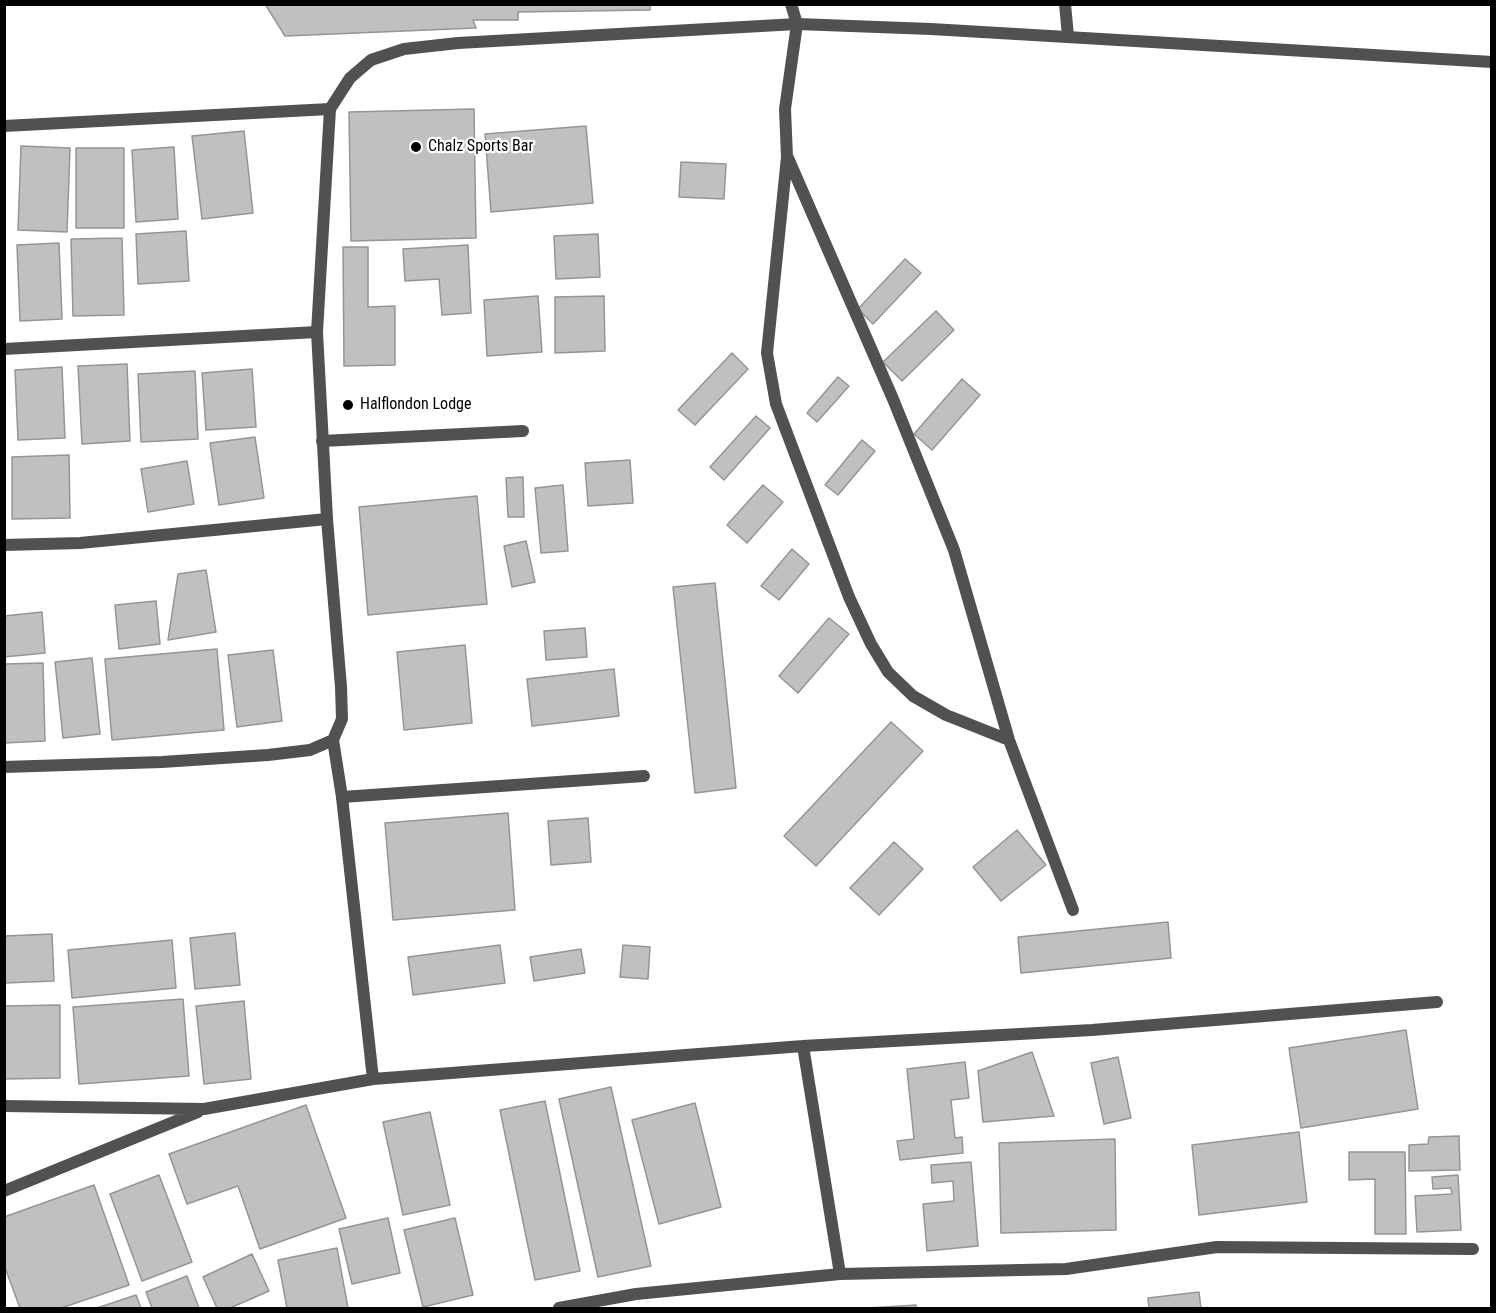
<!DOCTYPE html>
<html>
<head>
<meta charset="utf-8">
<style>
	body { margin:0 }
	#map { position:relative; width:1496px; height:1313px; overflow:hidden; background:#fff; font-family:"Roboto Condensed",sans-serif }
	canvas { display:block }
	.frame { position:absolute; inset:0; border:6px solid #000; pointer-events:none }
</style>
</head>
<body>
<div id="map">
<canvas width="1496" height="1313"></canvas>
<div class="frame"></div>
</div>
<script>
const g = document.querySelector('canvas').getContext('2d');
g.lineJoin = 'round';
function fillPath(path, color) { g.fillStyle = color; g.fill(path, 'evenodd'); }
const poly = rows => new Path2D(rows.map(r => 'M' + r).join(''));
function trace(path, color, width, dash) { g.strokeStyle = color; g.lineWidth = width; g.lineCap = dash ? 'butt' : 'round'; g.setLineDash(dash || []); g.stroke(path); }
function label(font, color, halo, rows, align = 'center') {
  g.font = font + ' "Roboto Condensed",sans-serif'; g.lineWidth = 4.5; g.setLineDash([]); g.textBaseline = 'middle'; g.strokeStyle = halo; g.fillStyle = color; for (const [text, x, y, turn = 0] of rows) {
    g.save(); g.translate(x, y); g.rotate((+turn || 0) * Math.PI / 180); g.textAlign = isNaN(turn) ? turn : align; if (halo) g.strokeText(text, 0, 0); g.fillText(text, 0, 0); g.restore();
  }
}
const building = poly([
	[265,4,650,4,650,10,518,12,518,20,473,20,476,28,285,36,265,4],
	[474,109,476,238,351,241,349,112,474,109],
	[586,126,593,203,491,212,485,134,586,126],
	[244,131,253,213,202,219,192,136,244,131],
	[21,146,70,148,67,232,18,230,21,146],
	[174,147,178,219,136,222,132,150,174,147],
	[76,148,124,148,124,228,76,228,76,148],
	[681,162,726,164,724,199,679,197,681,162],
	[186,231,189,281,138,284,136,234,186,231],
	[598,234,600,277,556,279,554,236,598,234],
	[122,238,124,315,73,316,71,239,122,238],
	[59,243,62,319,20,321,17,245,59,243],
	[468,245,471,313,442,315,439,279,405,281,403,249,468,245],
	[343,247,368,247,368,307,395,306,395,365,344,366,343,247],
	[905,259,921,273,873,324,858,309,905,259],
	[538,296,542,352,487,356,484,300,538,296],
	[604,296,605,351,555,353,555,297,604,296],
	[936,311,954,330,902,381,883,362,936,311],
	[732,353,748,369,695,425,678,410,732,353],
	[127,364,130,441,82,444,78,366,127,364],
	[62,367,65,438,18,440,15,370,62,367],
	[252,369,256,427,206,430,202,373,252,369],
	[195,371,198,439,141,442,138,374,195,371],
	[838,377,849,386,817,422,807,413,838,377],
	[962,379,980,395,932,450,914,434,962,379],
	[756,416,770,428,724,480,710,467,756,416],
	[255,437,264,498,219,505,210,443,255,437],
	[862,440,875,451,838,495,825,485,862,440],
	[69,455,70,518,12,519,12,457,69,455],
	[630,460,633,503,588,506,585,463,630,460],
	[187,461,194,504,148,512,141,469,187,461],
	[523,477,524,517,508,517,506,478,523,477],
	[563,485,568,551,541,553,535,488,563,485],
	[763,485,783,502,747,543,727,525,763,485],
	[477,496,487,604,368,615,359,507,477,496],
	[526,541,535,582,512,587,504,546,526,541],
	[792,549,809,564,779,600,761,586,792,549],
	[206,570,216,632,168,640,178,574,206,570],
	[715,583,736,788,695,793,673,587,715,583],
	[156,601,160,644,119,649,115,605,156,601],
	[42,612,45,653,4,657,4,616,42,612],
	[829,618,849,634,798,693,779,676,829,618],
	[585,628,587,657,546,660,544,631,585,628],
	[465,645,472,723,404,730,397,652,465,645],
	[217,649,224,730,112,740,105,659,217,649],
	[273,650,282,721,237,727,228,655,273,650],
	[92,658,100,734,63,738,55,662,92,658],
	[43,663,45,741,4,743,4,664,43,663],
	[614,669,619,716,532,726,527,679,614,669],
	[891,722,923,751,816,866,784,836,891,722],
	[508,813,515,910,393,920,385,823,508,813],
	[588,818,591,862,551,865,548,821,588,818],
	[1017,830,1046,865,1001,901,973,867,1017,830],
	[894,842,923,869,879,915,850,888,894,842],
	[1168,922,1171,958,1021,973,1018,937,1168,922],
	[235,933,240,985,195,989,190,938,235,933],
	[52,934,54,981,4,983,4,936,52,934],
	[172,940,176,988,72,998,68,950,172,940],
	[500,945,505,983,413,995,408,957,500,945],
	[623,945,650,947,648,979,620,977,623,945],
	[581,949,585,973,534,981,530,957,581,949],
	[183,999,189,1076,79,1084,73,1007,183,999],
	[244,1001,251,1079,204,1084,196,1006,244,1001],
	[60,1005,60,1078,4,1079,4,1006,60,1005],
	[1406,1030,1418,1109,1301,1128,1289,1048,1406,1030],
	[1032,1052,1054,1116,983,1122,978,1071,1032,1052],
	[1118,1057,1131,1118,1104,1124,1091,1063,1118,1057],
	[965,1062,969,1098,951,1100,955,1138,962,1137,963,1153,900,1160,897,1141,914,1139,907,1069,965,1062],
	[611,1087,651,1266,598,1277,559,1099,611,1087],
	[545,1101,580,1271,535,1280,500,1110,545,1101],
	[695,1103,721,1207,659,1224,632,1120,695,1103],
	[306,1105,346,1218,260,1249,238,1186,187,1204,169,1154,306,1105],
	[430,1112,450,1205,403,1215,383,1122,430,1112],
	[1299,1132,1307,1202,1199,1215,1192,1145,1299,1132],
	[1459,1136,1460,1170,1409,1171,1409,1145,1428,1144,1429,1137,1459,1136],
	[1115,1139,1116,1230,1001,1233,999,1143,1115,1139],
	[1349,1152,1405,1152,1406,1234,1375,1234,1375,1179,1349,1180,1349,1152],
	[971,1162,978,1246,927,1251,923,1204,954,1201,953,1181,932,1183,931,1165,971,1162],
	[159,1175,192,1262,142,1281,110,1194,159,1175],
	[1458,1175,1461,1230,1417,1232,1415,1196,1452,1194,1451,1188,1433,1189,1432,1177,1458,1175],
	[94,1185,129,1285,61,1308,20,1308,4,1265,4,1217,94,1185],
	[388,1218,400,1273,352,1284,339,1229,388,1218],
	[455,1218,473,1295,423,1307,404,1230,455,1218],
	[337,1248,348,1308,287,1308,278,1260,337,1248],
	[252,1254,269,1291,230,1308,217,1308,203,1277,252,1254],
	[187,1276,199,1308,152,1308,146,1292,187,1276],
	[1199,1292,1201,1308,1149,1308,1148,1298,1199,1292],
	[136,1295,141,1308,97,1308,136,1295],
	[916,1305,916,1308,869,1308,916,1305]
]);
const service = poly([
	[797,24,785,109,787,157,767,353,776,404,849,597,871,644,888,672,913,696,946,715,1009,740],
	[788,158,893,399,954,550,1009,740,1073,910],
	[322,441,523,431],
	[342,797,644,776]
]);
const minor = poly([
	[791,4,797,24],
	[1065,4,1068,36],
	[4,126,330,109],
	[4,349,317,332],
	[4,545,80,543,327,519],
	[333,740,342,797,373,1079],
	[803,1046,840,1274],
	[4,1106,204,1109,373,1079,803,1046,1092,1030,1437,1002],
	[4,1191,198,1112],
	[559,1308,636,1294,840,1274,1066,1269,1217,1247,1473,1249]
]);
const tertiary = poly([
	[4,767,162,762,268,755,310,750,333,740,342,719,341,687,327,519,317,332,330,109,350,78,371,60,404,49,458,43,797,24,931,29,1492,62]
]);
const markers = [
	[416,147,6,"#000"],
	[348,405,6,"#000"]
];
const poiNames = [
	["Chalz Sports Bar",428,147],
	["Halflondon Lodge",360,405]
];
fillPath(building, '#c0c0c0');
trace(building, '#959595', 1.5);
trace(service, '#515151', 12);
trace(minor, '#515151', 12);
trace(tertiary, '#515151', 12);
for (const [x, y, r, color] of markers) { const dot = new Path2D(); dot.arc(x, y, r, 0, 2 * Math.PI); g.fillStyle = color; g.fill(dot); trace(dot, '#fff', 2); }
label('16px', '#000', '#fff', poiNames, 'left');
</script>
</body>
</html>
